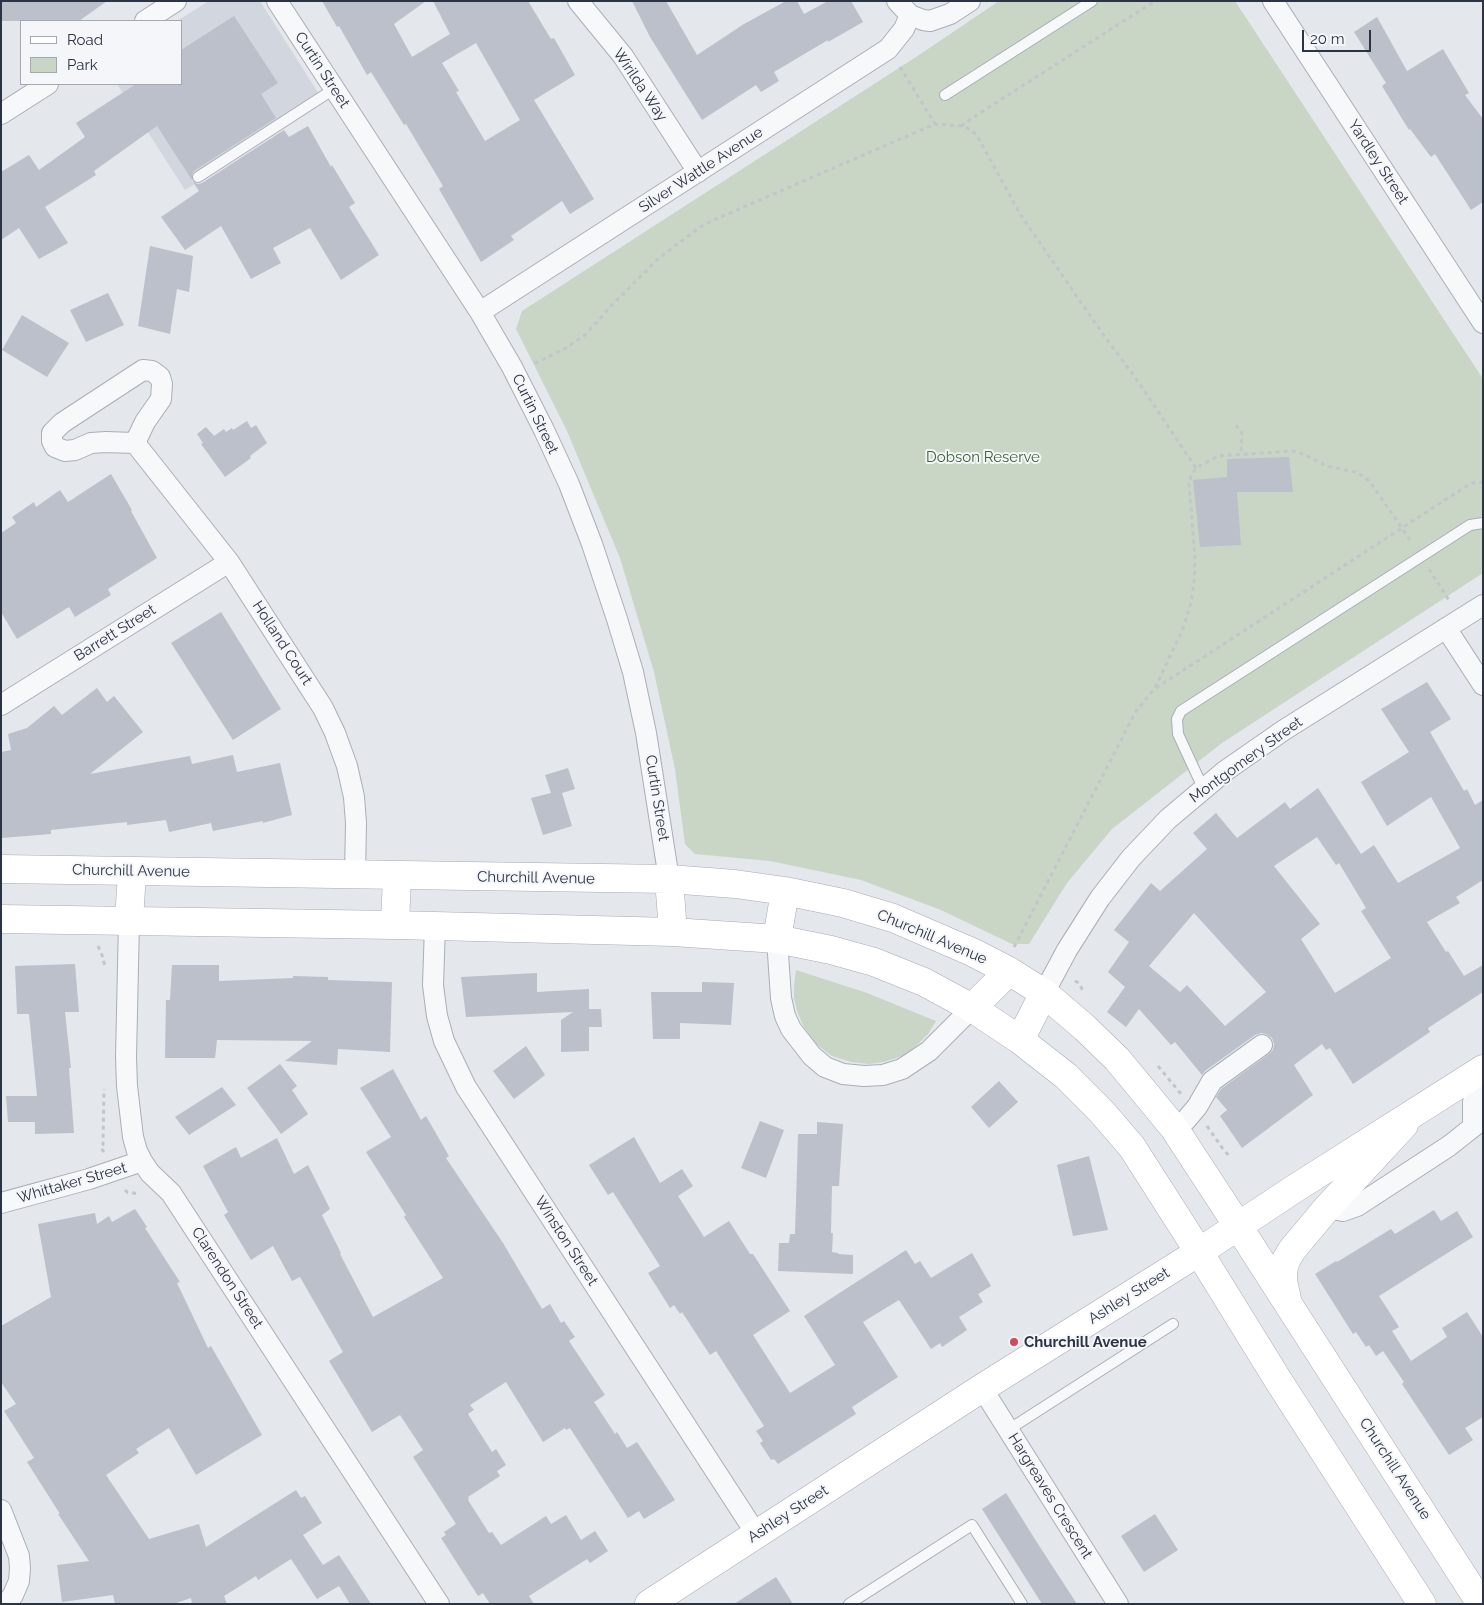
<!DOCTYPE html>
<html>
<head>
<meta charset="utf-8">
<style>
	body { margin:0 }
	#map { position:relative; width:1484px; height:1605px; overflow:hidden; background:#e4e7ec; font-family:Raleway,sans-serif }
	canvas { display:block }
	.frame { position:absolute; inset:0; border:2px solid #2b3445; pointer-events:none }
	.legend { position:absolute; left:20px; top:20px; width:162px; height:65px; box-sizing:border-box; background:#f4f6f9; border:1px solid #a4a8b1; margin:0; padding:6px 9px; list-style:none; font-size:15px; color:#2b3445 }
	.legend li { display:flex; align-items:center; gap:10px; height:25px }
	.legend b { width:25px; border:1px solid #a4a8b1 }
	.scale { position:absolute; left:1302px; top:30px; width:69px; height:22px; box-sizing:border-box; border:2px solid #2b3445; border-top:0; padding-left:6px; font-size:15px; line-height:18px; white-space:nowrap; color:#2b3445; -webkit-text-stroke:4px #f4f6f9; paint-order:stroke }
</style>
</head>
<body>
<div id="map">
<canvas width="1484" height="1605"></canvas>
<div class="frame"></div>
<ul class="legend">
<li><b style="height:6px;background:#fff"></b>Road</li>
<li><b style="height:14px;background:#c9d6c5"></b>Park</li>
</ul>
<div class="scale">20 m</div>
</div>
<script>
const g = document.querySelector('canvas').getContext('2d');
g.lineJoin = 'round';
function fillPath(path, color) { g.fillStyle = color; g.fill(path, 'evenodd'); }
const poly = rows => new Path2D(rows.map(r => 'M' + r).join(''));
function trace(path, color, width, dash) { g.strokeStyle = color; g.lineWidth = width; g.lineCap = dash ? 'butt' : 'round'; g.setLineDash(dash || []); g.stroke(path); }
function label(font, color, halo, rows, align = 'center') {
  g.font = font + ' Raleway,sans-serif'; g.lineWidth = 4; g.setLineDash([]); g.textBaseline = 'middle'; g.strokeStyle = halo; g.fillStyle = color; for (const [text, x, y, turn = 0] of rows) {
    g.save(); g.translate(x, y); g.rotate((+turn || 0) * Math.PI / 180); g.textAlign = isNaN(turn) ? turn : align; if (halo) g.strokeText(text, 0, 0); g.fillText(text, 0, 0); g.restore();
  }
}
const built = poly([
	[209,1,260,1,324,102,185,190,117,84,181,84,181,21,177,21]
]);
const green = poly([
	[999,1,1235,1,1483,379,1483,573,1222,743,1112,829,1067,883,1029,944,1012,944,941,910,861,880,770,861,695,854,685,844,675,769,654,672,620,558,567,431,516,329,522,311,916,57],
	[796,970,867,993,936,1021,928,1034,915,1047,902,1056,884,1062,869,1064,851,1062,832,1056,816,1044,804,1027,798,1014,794,999,794,985]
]);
const building = poly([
	[1,1,107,1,79,21,1,21],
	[322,1,426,1,394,24,412,57,450,34,433,1,528,1,551,39,554,38,575,75,534,100,594,199,570,214,562,201,511,236,514,240,481,262,439,189,443,186,406,124,404,125,371,72,367,75,339,26,337,27],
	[476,43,520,120,485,141,456,92,459,91,442,63],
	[632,1,666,1,697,55,744,24,786,1,797,1,804,14,828,1,851,1,863,22,828,42,828,40,774,72,779,81,761,92,756,85,702,120,650,37],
	[234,16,278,83,261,94,276,118,194,171,192,174,192,180,157,126,94,171,96,175,45,207,68,243,39,259,19,228,1,240,1,172,29,155,39,170,85,137,76,123,136,84,181,84,181,50],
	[1377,17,1407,71,1443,49,1469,93,1465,95,1483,119,1483,202,1471,210,1435,154,1431,157,1410,129,1409,130,1382,86,1386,83,1354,32],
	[308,126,331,167,332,165,355,203,349,207,379,255,341,280,310,228,273,248,281,263,251,279,221,226,185,250,161,217,199,191,193,182,198,184,202,183,284,130,289,137],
	[150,246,193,256,189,292,177,289,170,334,138,326],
	[108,293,124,325,86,342,70,310],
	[22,315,69,343,47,377,2,350],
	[247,421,251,428,256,425,267,443,250,456,251,458,225,477,201,444,203,443,197,434,206,427,214,436,224,429,226,432,232,428,233,430],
	[1289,457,1293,492,1237,492,1241,545,1200,547,1193,480,1227,477,1227,459],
	[111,474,132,510,131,511,157,558,108,589,111,595,75,617,69,607,17,639,1,612,1,533,16,523,12,517,34,502,36,507,60,490,68,502],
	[221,612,281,709,233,740,171,643],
	[1427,682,1451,719,1430,732,1464,791,1467,789,1475,805,1483,800,1483,880,1456,897,1460,903,1427,922,1446,952,1448,951,1464,976,1483,965,1483,992,1428,1028,1430,1032,1353,1084,1330,1048,1326,1050,1322,1044,1294,1065,1313,1095,1242,1148,1220,1116,1227,1110,1216,1097,1221,1089,1269,1054,1273,1050,1274,1044,1272,1038,1266,1034,1261,1033,1255,1035,1205,1071,1202,1075,1175,1042,1171,1045,1139,1009,1126,1027,1107,1012,1125,987,1108,972,1129,942,1114,930,1151,883,1160,891,1207,849,1193,833,1216,813,1237,838,1285,802,1290,809,1318,788,1361,854,1374,845,1398,883,1460,848,1431,797,1387,826,1361,782,1409,752,1381,709],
	[1317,837,1336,865,1339,863,1366,908,1361,911,1391,958,1335,993,1301,939,1320,924,1274,866],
	[1194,913,1266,992,1225,1026,1187,985,1180,992,1149,966],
	[97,688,107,702,114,696,143,732,90,774,190,756,192,764,233,755,237,772,280,763,292,815,263,823,263,821,213,831,211,823,169,832,166,820,127,825,127,822,51,830,51,834,1,838,1,752,11,750,8,734,27,728,54,706,62,715],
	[568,768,575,789,562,793,572,826,543,835,531,798,551,793,545,775],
	[75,964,79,1012,65,1012,71,1068,69,1068,74,1133,35,1134,35,1122,8,1122,6,1096,37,1096,29,1014,17,1014,15,966],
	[172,965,219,965,219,981,293,978,293,976,328,977,328,980,392,982,390,1052,338,1049,337,1065,285,1061,312,1041,217,1040,215,1058,165,1058,166,1000,170,1000],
	[537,973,537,992,589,989,589,1009,601,1009,602,1027,589,1027,589,1051,561,1052,561,1020,573,1012,466,1017,461,977],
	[702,982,734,983,731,1025,680,1023,680,1039,653,1039,651,992,702,992],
	[526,1046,545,1075,514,1099,493,1071],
	[280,1064,297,1086,292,1090,308,1114,281,1134,247,1088],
	[393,1069,421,1120,426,1116,449,1156,446,1158,503,1243,542,1309,550,1304,561,1323,564,1321,575,1337,569,1341,605,1395,594,1402,615,1434,617,1432,627,1448,637,1442,675,1500,644,1519,639,1511,628,1518,570,1428,566,1430,565,1428,543,1442,506,1382,470,1405,474,1410,468,1414,492,1452,496,1449,506,1465,497,1471,500,1476,468,1497,469,1499,468,1500,489,1533,492,1532,501,1545,546,1516,551,1524,566,1515,581,1540,595,1531,608,1551,590,1563,587,1559,529,1596,534,1604,490,1604,483,1593,478,1596,441,1538,446,1535,444,1532,456,1524,413,1457,423,1450,400,1415,372,1432,329,1361,343,1352,300,1277,292,1281,273,1246,251,1260,224,1215,228,1212,203,1166,236,1147,241,1158,277,1138,294,1174,308,1165,330,1209,322,1215,341,1253,340,1254,373,1317,443,1278,404,1217,406,1215,366,1152,391,1137,360,1088],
	[999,1081,1018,1102,989,1128,971,1107],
	[222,1087,236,1105,189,1135,175,1117],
	[760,1121,784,1130,766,1178,741,1168],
	[817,1122,843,1124,839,1186,832,1186,831,1233,833,1233,832,1252,838,1253,838,1254,853,1255,853,1274,778,1271,779,1243,789,1243,790,1234,795,1234,798,1134,817,1134],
	[634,1137,660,1183,682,1169,693,1186,678,1196,704,1237,729,1221,750,1254,753,1254,790,1311,753,1335,790,1393,835,1365,804,1316,906,1250,915,1264,920,1261,931,1278,972,1253,991,1286,978,1294,983,1302,959,1317,967,1330,942,1347,940,1343,931,1349,899,1300,863,1322,898,1377,852,1407,856,1414,778,1464,774,1459,771,1460,760,1443,763,1441,756,1431,764,1426,716,1351,710,1355,682,1312,680,1314,674,1305,670,1308,648,1273,660,1266,613,1192,608,1195,589,1165],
	[1089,1156,1108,1230,1073,1236,1057,1165],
	[135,1209,147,1227,145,1228,180,1282,177,1283,208,1348,211,1346,262,1435,196,1475,169,1428,136,1449,139,1453,106,1475,149,1539,199,1524,206,1547,296,1490,301,1498,305,1496,322,1523,303,1535,323,1565,339,1555,371,1604,350,1604,339,1586,317,1599,291,1559,258,1580,256,1576,224,1596,227,1604,192,1604,191,1598,173,1604,115,1604,113,1595,62,1602,57,1565,89,1561,58,1514,60,1514,27,1462,34,1458,4,1411,16,1404,1,1382,1,1326,51,1297,38,1224,95,1213,97,1224,109,1216,112,1222],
	[1434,1210,1441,1221,1457,1211,1473,1237,1379,1296,1399,1327,1392,1331,1411,1361,1447,1337,1442,1328,1467,1312,1483,1337,1483,1417,1465,1428,1473,1440,1449,1455,1402,1384,1404,1382,1383,1351,1376,1356,1369,1345,1366,1347,1356,1332,1353,1334,1315,1274,1336,1261,1337,1262,1391,1229,1395,1234],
	[1006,1493,1038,1544,1077,1604,1042,1604,982,1509],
	[1155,1514,1178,1550,1144,1572,1121,1536],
	[776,1577,793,1604,734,1604]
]);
const path = poly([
	[900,67,935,124],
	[961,126,980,113,1155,1],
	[535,362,536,363,566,348,586,334,613,304,659,258,700,227,716,219,935,124,961,126,971,130,976,134,1020,214,1105,337,1137,380,1196,468],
	[1236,425,1242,434,1241,454],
	[1429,569,1450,602],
	[1156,688,1465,487,1472,483,1483,482],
	[98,946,102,955,105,966],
	[1014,947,1136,711,1155,688,1182,631,1190,607,1194,584,1195,558,1189,484,1191,476,1196,468,1218,456,1293,451,1303,454,1327,466,1355,472,1365,477,1373,486,1412,543],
	[1075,981,1079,983,1083,991],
	[1158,1066,1181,1094],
	[1207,1126,1223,1149,1230,1157],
	[104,1152,101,1148,103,1145,104,1089],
	[125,1190,127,1192,140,1194]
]);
const service = poly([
	[945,95,1092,1],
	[198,177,334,89],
	[1203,788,1178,734,1177,719,1181,711,1470,525,1483,523],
	[1008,1430,1173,1324],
	[849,1604,972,1525,1022,1604]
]);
const minor = poly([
	[277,1,480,312,512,367,544,430,569,484,592,544,617,619,633,672,646,733,669,879],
	[578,1,623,56,698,172],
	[897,1,910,15,923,20,930,21,950,14,970,1],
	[1273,1,1483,323],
	[145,21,176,1],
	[1,114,48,84],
	[480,312,888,49,904,29,910,15],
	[143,370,152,371,160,377,162,384,161,399,145,422,135,443,106,442,91,443,75,450,65,451,55,447,52,441,52,433,62,423,143,370],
	[135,443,229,562,323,708,335,733,347,766,354,797,356,823,355,875],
	[1446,628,1483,685],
	[1,705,229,562],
	[129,921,126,1057,127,1086,133,1137,137,1151,142,1161,150,1173,171,1193,439,1604],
	[435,926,433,985,437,1016,444,1041,466,1087,757,1535],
	[777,939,781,998,785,1016,791,1029,812,1056,825,1067,843,1074,864,1076,883,1075,902,1069,929,1051,972,1008],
	[1044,993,1067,950,1100,898,1131,858,1168,819,1225,771,1284,730,1483,605],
	[1473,1126,1473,1102,1480,1071],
	[1174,1128,1185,1121,1197,1107,1212,1081,1262,1045],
	[1,1203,89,1179,142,1161],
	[1327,1208,1343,1211,1357,1206,1449,1146,1483,1119],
	[982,1388,1118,1604],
	[1,1510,19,1556,20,1568,19,1581,13,1595,6,1604]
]);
const secondary = poly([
	[1238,1226,1481,1604],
	[1199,1252,1278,1380,1422,1604],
	[1287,1299,1283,1281,1283,1271,1286,1260,1292,1250,1327,1208,1404,1125]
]);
const primary = poly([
	[1,869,669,879,735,884,785,891,843,903,893,918,972,952,1009,971,1044,993,1085,1028,1117,1059,1174,1128,1238,1226],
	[669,879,673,932],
	[1,919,395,925,673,932,777,939,831,950,874,962,924,982,972,1008,1020,1040,1066,1076,1101,1111,1132,1147,1199,1252],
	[129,921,132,872],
	[395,925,397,876],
	[777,939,785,891],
	[972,1008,1009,971],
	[1020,1040,1044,993],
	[649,1604,982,1388,1199,1252,1294,1189,1483,1069]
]);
const markers = [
	[1014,1342,5,"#d1495b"]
];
const streetNames = [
	["Curtin Street",322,70,57],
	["Wirilda Way",640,85,56],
	["Yardley Street",1378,162,57],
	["Silver Wattle Avenue",701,170,-33],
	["Curtin Street",535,414,64],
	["Barrett Street",115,633,-32],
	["Holland Court",282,643,57],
	["Montgomery Street",1246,760,-36],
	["Curtin Street",657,798,81],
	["Churchill Avenue",131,871,1],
	["Churchill Avenue",536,878,1],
	["Churchill Avenue",932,937,23],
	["Whittaker Street",72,1183,-16],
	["Winston Street",566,1241,57],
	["Clarendon Street",227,1278,57],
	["Ashley Street",1129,1296,-32],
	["Churchill Avenue",1395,1469,57],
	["Hargreaves Crescent",1050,1496,58],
	["Ashley Street",788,1514,-33]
];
const parkNames = [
	["Dobson Reserve",983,457]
];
const poiNames = [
	["Churchill Avenue",1024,1342]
];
fillPath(built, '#d2d6de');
fillPath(green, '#c9d6c5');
fillPath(building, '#bbc0ca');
trace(service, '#a9aeb7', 12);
trace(minor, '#a9aeb7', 22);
trace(secondary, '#a9aeb7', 29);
trace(primary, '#a3abb8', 29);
trace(path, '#c2c5cb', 3, [4, 4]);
trace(service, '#f7f8fa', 10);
trace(minor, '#f7f8fa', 20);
trace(secondary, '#fff', 28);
trace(primary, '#fff', 28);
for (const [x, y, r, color] of markers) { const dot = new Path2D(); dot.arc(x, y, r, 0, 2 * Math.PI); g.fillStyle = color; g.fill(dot); trace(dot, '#f4f6f9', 2); }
label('15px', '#2b3445', '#f4f6f9', streetNames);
label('15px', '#3f6138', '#f4f6f9', parkNames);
label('bold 15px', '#2b3445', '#f4f6f9', poiNames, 'left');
</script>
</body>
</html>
